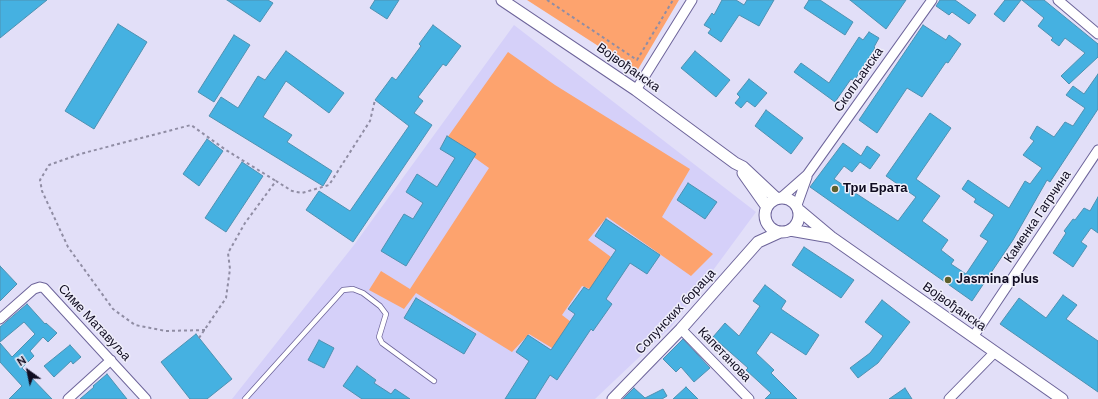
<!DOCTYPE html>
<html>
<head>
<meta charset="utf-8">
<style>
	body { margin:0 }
	#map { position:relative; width:1098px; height:399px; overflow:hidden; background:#e2dff8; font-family:"DM Sans",sans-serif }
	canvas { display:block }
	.north { position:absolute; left:8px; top:351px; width:40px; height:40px; -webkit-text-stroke:3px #efeefa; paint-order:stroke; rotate:327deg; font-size:11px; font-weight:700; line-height:16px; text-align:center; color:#100c21 }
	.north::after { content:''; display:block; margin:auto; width:14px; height:18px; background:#100c21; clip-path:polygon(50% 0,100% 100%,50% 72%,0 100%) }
</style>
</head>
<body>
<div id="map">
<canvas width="1098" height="399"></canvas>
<div class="north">N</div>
</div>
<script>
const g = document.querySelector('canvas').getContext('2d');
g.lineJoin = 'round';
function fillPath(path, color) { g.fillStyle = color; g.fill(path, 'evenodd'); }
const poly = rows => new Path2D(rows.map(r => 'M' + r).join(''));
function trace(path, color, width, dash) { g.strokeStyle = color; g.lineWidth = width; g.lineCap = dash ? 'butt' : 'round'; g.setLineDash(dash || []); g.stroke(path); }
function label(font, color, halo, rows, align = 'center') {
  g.font = font + ' "DM Sans",sans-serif'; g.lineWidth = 3; g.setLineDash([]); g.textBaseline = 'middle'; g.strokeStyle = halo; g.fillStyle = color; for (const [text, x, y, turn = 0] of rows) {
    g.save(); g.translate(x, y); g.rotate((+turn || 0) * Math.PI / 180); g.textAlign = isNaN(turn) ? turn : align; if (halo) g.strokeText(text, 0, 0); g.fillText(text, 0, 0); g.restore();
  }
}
const built = poly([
	[514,25,756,212,672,326,595,399,232,399,354,245]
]);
const green = poly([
	[527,0,679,0,637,71],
	[508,52,555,85,690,169,662,217,713,254,691,276,607,217,588,240,611,257,590,289,582,286,562,315,571,322,552,348,529,334,512,352,416,293,404,309,369,290,381,271,410,289,489,168,447,138]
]);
const building = poly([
	[0,0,47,0,0,38,0,0],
	[227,0,268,0,273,3,260,22,227,0],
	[375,0,399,0,387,19,370,8,375,0],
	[722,0,736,0,744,5,747,0,774,0,759,26,739,15,721,42,708,33,711,29,704,25,712,13,714,15,722,0],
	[809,0,820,0,853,22,845,35,804,8,809,0],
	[850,0,906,0,886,29,850,0],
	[940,0,955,0,976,15,969,24,952,12,949,15,936,6,940,0],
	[1005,0,1021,0,1004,22,994,14,1005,0],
	[1022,0,1044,0,1098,44,1098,57,1069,84,1061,76,1085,53,1065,38,1059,46,1051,40,1053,38,1038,26,1044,18,1022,0],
	[118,24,147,42,94,129,65,111,118,24],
	[433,25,461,46,446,66,443,64,418,97,423,101,414,113,432,125,353,242,306,210,319,191,350,211,409,126,375,100,392,77,396,80,421,46,419,44,433,25],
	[923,25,946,40,949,35,961,44,948,63,946,62,922,97,907,88,877,133,859,120,923,25],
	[869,32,879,38,874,47,875,48,854,81,851,79,835,102,794,72,801,63,829,83,859,37,863,40,869,32],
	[234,35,250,45,214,102,198,92,234,35],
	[286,51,344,93,329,113,286,81,263,117,292,135,287,142,332,171,323,186,209,116,221,97,238,108,258,76,265,80,286,51],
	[695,51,730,80,716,97,681,68,695,51],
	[1098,74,1098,109,1050,182,1047,180,1013,240,972,301,810,187,843,143,861,156,867,146,880,155,870,169,860,162,852,172,844,166,834,179,898,221,916,197,886,176,930,113,951,128,916,179,940,196,922,221,948,240,941,250,954,260,951,264,966,274,988,241,980,236,994,215,974,202,976,199,962,189,968,180,1009,208,1025,181,1030,184,1042,168,1023,155,1034,141,1030,138,1037,126,1054,137,1065,122,1073,126,1085,108,1066,95,1073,86,1084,94,1098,74],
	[749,79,767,93,755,107,747,101,741,108,735,103,740,97,737,94,749,79],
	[766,110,803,138,791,154,755,126,766,110],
	[447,136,476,154,406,266,381,251,404,214,413,219,423,203,406,192,417,174,437,187,455,158,440,149,447,136],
	[207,139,223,151,199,186,183,174,207,139],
	[242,162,263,176,226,232,205,218,242,162],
	[688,183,717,202,705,219,677,200,688,183],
	[1098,197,1098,233,1091,228,1081,242,1087,246,1073,267,1053,253,1066,233,1064,231,1073,219,1075,220,1084,208,1090,211,1098,197],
	[606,219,660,255,647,274,630,263,606,299,612,304,593,331,591,329,557,380,550,375,535,399,505,399,529,361,516,352,528,335,551,350,575,314,568,309,584,287,589,290,616,250,595,236,606,219],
	[804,247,854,280,841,298,792,265,804,247],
	[0,266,17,284,0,301,0,266],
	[765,285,786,301,781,309,819,335,806,355,771,332,756,353,774,370,771,373,797,399,765,399,771,393,746,370,748,368,713,337,725,323,739,336,760,306,753,301,765,285],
	[1063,295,1077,305,1066,319,1098,341,1098,392,1000,324,1019,298,1046,318,1063,295],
	[416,298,476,334,464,354,404,318,416,298],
	[882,300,910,322,878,363,858,378,850,368,870,353,883,336,865,322,882,300],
	[27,304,45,324,46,323,57,333,48,342,43,337,30,351,34,356,22,368,52,399,9,399,22,386,0,362,0,343,12,357,35,334,24,322,0,342,0,327,27,304],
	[196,334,232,379,207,399,190,399,161,362,196,334],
	[683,339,710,368,694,382,681,367,676,372,663,359,683,339],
	[319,340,334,348,324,368,308,360,319,340],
	[70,345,81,357,73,364,71,361,54,377,44,366,70,345],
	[357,366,376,380,374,383,391,394,395,389,410,399,362,399,343,386,357,366],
	[107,374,127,399,80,399,94,387,93,386,107,374],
	[686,387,698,399,673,399,686,387],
	[634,388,645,398,663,389,667,396,662,399,623,399,634,388],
	[905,388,912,399,889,399,905,388]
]);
const path = poly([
	[547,0,637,60,673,0],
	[205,330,166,331,135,325,113,309,68,247,42,191,40,180,49,165,80,154,191,125,226,150,276,181],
	[199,338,226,298,230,269,228,253,245,223,276,181,292,191,302,193,329,185,370,121,375,100]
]);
const service = poly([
	[245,399,343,290,353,289,363,293,380,306,386,314,379,337,382,343,434,381]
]);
const minor = poly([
	[1058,0,1098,34],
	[636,90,692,0],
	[782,197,807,175,932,0],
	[797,205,807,177],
	[0,319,34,289,40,287,44,288,146,399],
	[681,329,749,399],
	[973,337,1098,150],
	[68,399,111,360],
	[949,399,995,352]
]);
const tertiary = poly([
	[502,0,636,90,735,163,743,167,776,198],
	[743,173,767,207],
	'765 215a17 17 0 1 1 34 0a17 17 0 1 1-34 0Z',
	[800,211,831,237,1062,399],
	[790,230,830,237],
	[613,399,681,329,758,242,780,232]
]);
const markers = [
	[835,189,4,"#5e602d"],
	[948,280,4,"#5e602d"]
];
const streetNames = [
	["Војвођанска",628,68,35],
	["Скопљанска",859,80,-55],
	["Каменка Гагрчина",1038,217,-56],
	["Војвођанска",954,307,35],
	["Солунских бораца",676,312,-47],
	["Симе Матавуља",94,323,47],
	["Капетанова",724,355,46]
];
const poiNames = [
	["Три Брата",843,189],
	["Jasmina plus",956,280]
];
fillPath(built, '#d5d0f9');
fillPath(green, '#fda36e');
fillPath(building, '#45b1e1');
trace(building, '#4e91b1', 1);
trace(service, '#6d649a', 6);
trace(minor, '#6d649a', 11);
trace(tertiary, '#6d649a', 13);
trace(path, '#908da4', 2, [3, 3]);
trace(service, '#fff', 4.5);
trace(minor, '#fff', 9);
trace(tertiary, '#fff', 11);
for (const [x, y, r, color] of markers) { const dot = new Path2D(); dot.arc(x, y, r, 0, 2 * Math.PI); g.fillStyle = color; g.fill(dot); trace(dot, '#efeefa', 1.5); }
label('13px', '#100c21', '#efeefa', streetNames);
label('bold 13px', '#100c21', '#efeefa', poiNames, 'left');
</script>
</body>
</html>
